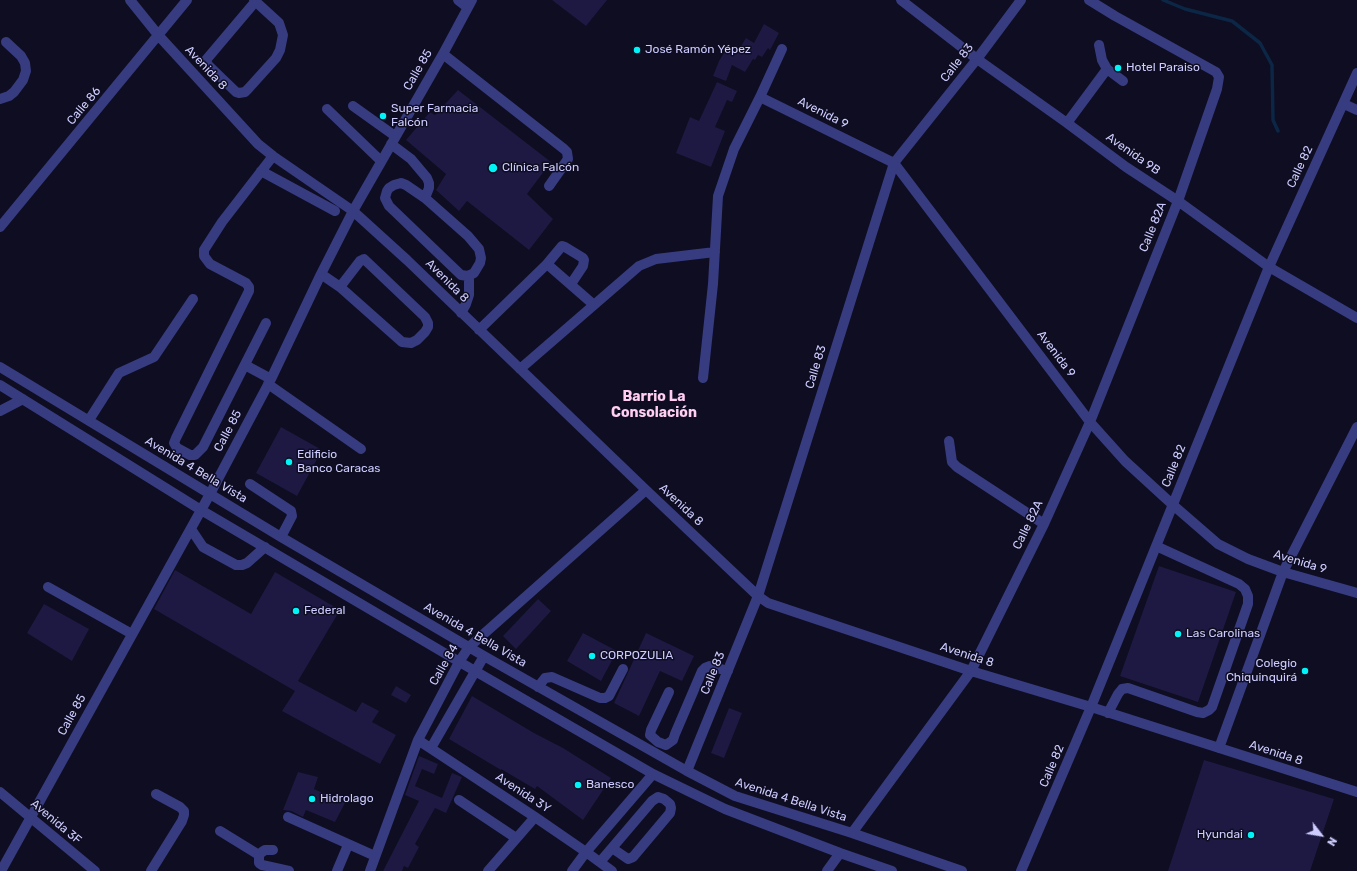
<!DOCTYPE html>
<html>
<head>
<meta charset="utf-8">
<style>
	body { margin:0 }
	#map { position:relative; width:1357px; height:871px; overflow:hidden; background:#0e0d21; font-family:Rubik,sans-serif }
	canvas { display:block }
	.north { position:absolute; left:1301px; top:815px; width:40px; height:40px; -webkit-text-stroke:3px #0e0d21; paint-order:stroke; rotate:121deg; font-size:11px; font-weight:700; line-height:16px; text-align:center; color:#ceccff }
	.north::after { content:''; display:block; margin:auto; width:14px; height:18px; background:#ceccff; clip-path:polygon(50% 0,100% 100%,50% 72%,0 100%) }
</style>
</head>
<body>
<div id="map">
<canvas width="1357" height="871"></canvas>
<div class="north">N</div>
</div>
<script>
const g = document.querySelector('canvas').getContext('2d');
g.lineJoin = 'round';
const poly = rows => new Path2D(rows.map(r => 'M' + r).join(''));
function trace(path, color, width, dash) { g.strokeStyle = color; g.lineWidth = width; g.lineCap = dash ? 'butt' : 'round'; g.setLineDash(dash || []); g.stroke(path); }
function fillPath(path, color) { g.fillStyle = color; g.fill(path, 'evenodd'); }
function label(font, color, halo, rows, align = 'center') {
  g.font = font + ' Rubik,sans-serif'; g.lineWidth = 3; g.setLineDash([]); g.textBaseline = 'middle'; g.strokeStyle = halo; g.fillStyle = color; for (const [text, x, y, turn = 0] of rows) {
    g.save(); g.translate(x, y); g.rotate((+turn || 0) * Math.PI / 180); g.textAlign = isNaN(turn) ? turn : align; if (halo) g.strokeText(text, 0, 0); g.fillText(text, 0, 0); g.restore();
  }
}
const stream = poly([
	[1163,0,1185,9,1232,21,1260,43,1272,65,1273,120,1278,131]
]);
const building = poly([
	[552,0,607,0,586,26],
	[764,24,779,33,770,50,768,48,762,57,758,55,755,60,753,59,745,72,732,65,726,81,713,76,719,61,727,48,736,54,746,38,754,43],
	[717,82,737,91,732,102,727,100,715,127,725,131,711,167,676,153,690,117,699,121],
	[458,90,551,162,527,194,553,219,529,250,467,201,459,211,436,190,446,174,406,140,430,112,435,115],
	[281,427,322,450,297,496,256,473],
	[1159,566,1236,592,1198,702,1120,676],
	[175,570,251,614,275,572,340,610,298,681,356,712,362,702,379,711,372,722,396,735,380,764,282,711,295,691,154,609],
	[538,599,551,611,516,649,503,636],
	[44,604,89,629,72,661,27,633],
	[583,633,617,651,601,681,567,661],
	[646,633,694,656,682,681,660,671,639,716,614,703],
	[396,686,411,695,406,703,391,695],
	[472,696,534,733,563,748,611,778,583,820,537,786,535,789,501,769,501,770,449,739],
	[729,708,742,713,724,758,711,753],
	[419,756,438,764,434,774,422,769,415,786,442,798,452,773,462,777,446,813,435,808,415,844,419,847,408,868,404,866,402,871,383,871,419,801,405,795],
	[1204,760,1334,799,1310,871,1168,871],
	[298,772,318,777,314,789,345,803,335,822,306,810,303,817,291,811,283,810]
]);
const minor = poly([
	[130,0,159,36,258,144,273,156,353,211,407,260,646,490,758,596,768,603,971,671,1091,707,1357,792],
	[254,0,279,23,283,35,280,50,276,58,248,89,245,92,239,93,236,92,208,65,206,60,255,2],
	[458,0,467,7],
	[901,0,977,59,1067,123,1126,167,1178,201,1269,267,1357,318],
	[1099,45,1102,60,1107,69],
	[443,54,564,149,567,152,568,159,549,186],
	[760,97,894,163,1090,422,1125,461,1173,505,1218,544,1248,559,1283,572,1357,593],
	[0,99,9,96,14,92,23,80,26,71,25,63,21,56,6,42],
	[1344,104,1357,110],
	[353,106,395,136],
	[327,109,381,161],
	[1067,123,1107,69,1123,81],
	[391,144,411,159,427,178,429,183,429,188,425,198,468,236,479,249,481,258,480,263,474,273,468,276,461,275,389,206,385,198,387,191,389,188,394,185,401,183,406,185,425,198],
	[261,171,335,211],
	[0,227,187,0],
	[547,264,562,246,565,247,583,258,584,260,583,266,571,284],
	[321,274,340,287,402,342,411,343,417,340,425,332,428,327,428,323,425,317,364,259,360,261,340,287],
	[461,313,466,304,469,295,469,280,468,276],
	[266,323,203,447,195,455,190,455,177,448,174,443,176,438,249,291,249,287,246,283,210,264,204,256,204,250,222,222,273,156],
	[479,330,547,264,594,305],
	[245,365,271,379],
	[0,367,281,537,484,656,687,771,735,796,852,833,962,871],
	[520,369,639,266,656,259,715,252],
	[703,378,713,284,718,196,734,149,760,97,782,49],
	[268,384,361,449],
	[0,385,201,510,475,671,653,774,725,809,840,853,892,871],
	[0,411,23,399],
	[89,420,119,373,154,357,193,299],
	[949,441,952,462,957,467,1044,524],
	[250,484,291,511,292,516,281,537],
	[191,529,203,547,236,565,242,565,247,563,265,547],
	[48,587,132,634],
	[538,687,545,678,552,677,600,698,605,698,609,696,623,669],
	[669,692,651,730,650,735,658,742,666,745,673,740,675,734,702,671,705,668,710,666,728,671],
	[1108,713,1118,694,1122,689,1128,688,1197,712,1203,713,1209,710,1212,707,1248,604,1248,596,1245,589,1239,584,1156,546],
	[418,740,535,817,586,852,612,871],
	[431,748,484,656],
	[1219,748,1283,572,1357,427],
	[687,771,758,596,894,163,977,59,1021,0],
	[0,792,95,871],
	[459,800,516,838],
	[288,817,375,856],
	[220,831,259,855],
	[852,833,971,671,1044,524,1090,422,1178,201,1217,89,1219,77,1216,72,1115,16,1089,0],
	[273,850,265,850,262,852,259,855,259,863,262,865,289,871],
	[600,862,652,801,658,797,664,799,670,804,671,808,670,813,633,857,628,859,612,848],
	[1,871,210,494,271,379,321,274,353,211,443,54,472,0],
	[151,871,182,821,184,815,184,811,180,807,156,794],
	[337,871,348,845],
	[370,871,418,740,459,662,469,647,646,490],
	[488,871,535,817],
	[572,871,586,852,653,774],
	[827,871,840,853],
	[1021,871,1091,707,1269,267,1357,73]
]);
const markers = [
	[637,50,4,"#00f3f7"],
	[1118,68,4,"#00f3f7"],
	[383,116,4,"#00f3f7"],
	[493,168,5,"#00f3f7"],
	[289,462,4,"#00f3f7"],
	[296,611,4,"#00f3f7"],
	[1178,634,4,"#00f3f7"],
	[592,656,4,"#00f3f7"],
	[1305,671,4,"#00f3f7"],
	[578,785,4,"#00f3f7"],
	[312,799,4,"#00f3f7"],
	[1251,835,4,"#00f3f7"]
];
const poiNames = [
	["José Ramón Yépez",645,50],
	["Hotel Paraiso",1126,68],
	["Super Farmacia",391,109],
	["Falcón",391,123],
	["Clínica Falcón",502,168],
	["Edificio",297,455],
	["Banco Caracas",297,469],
	["Federal",304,611],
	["Las Carolinas",1186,634],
	["CORPOZULIA",600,656],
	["Colegio",1297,664,"right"],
	["Chiquinquirá",1297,678,"right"],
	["Banesco",586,785],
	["Hidrolago",320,799],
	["Hyundai",1243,835,"right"]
];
const streetNames = [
	["Calle 83",957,63,-52],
	["Avenida 8",206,68,47],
	["Calle 85",418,70,-60],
	["Calle 86",84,106,-50],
	["Avenida 9",823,113,27],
	["Avenida 9B",1133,154,35],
	["Calle 82",1300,167,-65],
	["Calle 82A",1153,227,-68],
	["Avenida 8",447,281,45],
	["Avenida 9",1056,354,53],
	["Calle 83",816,367,-73],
	["Calle 85",228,431,-62],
	["Calle 82",1174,466,-68],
	["Avenida 4 Bella Vista",196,470,31],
	["Avenida 8",681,505,43],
	["Calle 82A",1028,525,-64],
	["Avenida 9",1300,562,17],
	["Avenida 4 Bella Vista",475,635,30],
	["Avenida 8",967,655,18],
	["Calle 84",444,665,-60],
	["Calle 83",713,673,-68],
	["Calle 85",72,715,-61],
	["Avenida 8",1276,753,18],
	["Calle 82",1052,766,-67],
	["Avenida 3Y",523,793,33],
	["Avenida 4 Bella Vista",791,800,18],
	["Avenida 3F",56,822,40]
];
const quarterNames = [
	["Barrio La",654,397],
	["Consolación",654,413]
];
trace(stream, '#0c2646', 3.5);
fillPath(building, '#1d1942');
trace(minor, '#373b80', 10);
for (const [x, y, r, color] of markers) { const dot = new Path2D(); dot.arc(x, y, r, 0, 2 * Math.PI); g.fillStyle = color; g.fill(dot); trace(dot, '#0e0d21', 1.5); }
label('12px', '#ceccff', '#0e0d21', poiNames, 'left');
label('12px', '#ceccff', '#0e0d21', streetNames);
label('bold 14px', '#ffcef1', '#0e0d21', quarterNames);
</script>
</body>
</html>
